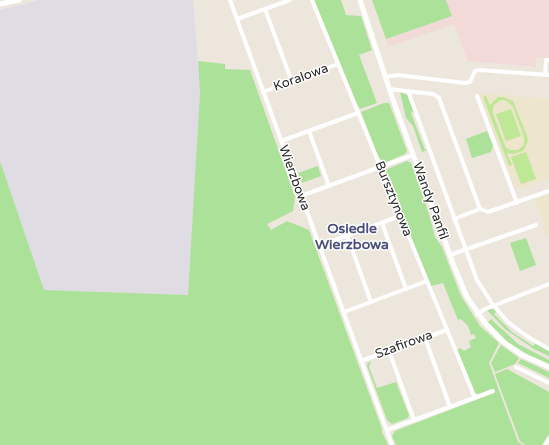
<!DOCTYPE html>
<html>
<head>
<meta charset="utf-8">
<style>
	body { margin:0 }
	canvas { display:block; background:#ece6dc }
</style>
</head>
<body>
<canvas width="549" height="445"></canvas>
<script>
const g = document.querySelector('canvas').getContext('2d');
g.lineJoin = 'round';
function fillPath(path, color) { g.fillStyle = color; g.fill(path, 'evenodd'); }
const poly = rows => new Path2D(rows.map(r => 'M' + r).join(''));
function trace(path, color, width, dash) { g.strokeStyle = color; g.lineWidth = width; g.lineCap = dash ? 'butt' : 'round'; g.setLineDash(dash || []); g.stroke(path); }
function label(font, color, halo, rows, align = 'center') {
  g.font = font + ' "Varela Round",sans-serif'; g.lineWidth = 3; g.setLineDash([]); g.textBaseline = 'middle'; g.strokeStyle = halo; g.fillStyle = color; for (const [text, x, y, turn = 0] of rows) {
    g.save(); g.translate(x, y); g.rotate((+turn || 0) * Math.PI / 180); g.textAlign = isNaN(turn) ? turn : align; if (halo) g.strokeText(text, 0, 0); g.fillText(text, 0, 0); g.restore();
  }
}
const industrial = poly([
	[40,0,193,0,200,92,188,295,44,290,0,161,0,10]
]);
const education = poly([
	[479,93,549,99,549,179,516,191],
	[549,195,549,235,548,236,535,200]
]);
const medical = poly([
	[446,0,549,0,549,58,536,57,536,67,468,61,454,24,388,47,386,39,451,16]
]);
const green = poly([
	[314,0,341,0,346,15,361,16,372,50,359,55,377,103,360,109,357,104],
	[372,0,446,0,452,16,386,39],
	[198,61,225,64,225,69,250,70,295,197,293,211,267,224,271,230,287,221,309,230,382,429,382,432,388,445,0,445,0,161,44,290,188,295,200,92],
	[400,92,408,95,414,112,411,113,425,150,427,150,422,152,413,126,406,118],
	[384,103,389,103,407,151,405,154,384,163,378,156,361,112],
	[487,131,493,146,491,152,472,158,466,139],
	[407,161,411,163,428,211,435,237,442,247,461,296,480,326,499,343,489,363,518,442,523,445,396,445,392,436,395,431,494,393,492,389,479,394,475,393,457,350,460,348,464,351,471,347,469,341,476,338,474,334,471,335,468,326,461,319,458,320,443,283,431,286,398,208,401,206,390,177,388,178,385,170],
	[318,166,321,176,302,183,298,173],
	[526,238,536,265,520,271,510,243],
	[491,309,494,309,496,312,494,314,512,332,533,346,535,343,549,351,549,356,534,349,505,329,487,310],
	[491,319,518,344,549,360,549,364,527,354,508,342,488,322],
	[501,345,519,358,515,364,495,372,491,363],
	[521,359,549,372,549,378,518,363],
	[371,361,369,367,377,388,396,382,409,415,408,418,392,424,387,420,367,366,368,363],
	[507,369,549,392,549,434,542,445,525,445,520,441,495,374]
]);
const pitch = poly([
	[486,96,490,105,498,97,503,97,513,101,527,136,528,141,523,151,513,154,507,153,512,165,509,166,483,97],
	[503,100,507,101,513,107,524,137,524,145,518,150,510,150,506,148,493,114,493,106,499,101],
	[511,109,521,136,506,141,496,114],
	[526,152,536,179,521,184,511,157]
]);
const minor = poly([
	[230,0,392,445],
	[312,0,475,398],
	[265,9,292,82],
	[237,19,290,0],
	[545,75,546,60,549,60],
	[385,77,398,75,465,83,470,82,475,71,479,70,549,75],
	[389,89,433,94,439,98,480,209],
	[408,91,477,280,493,305,508,322,528,337,549,349],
	[263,92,338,64],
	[477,96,517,203],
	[309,131,329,186],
	[281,141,358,113],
	[301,196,413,155],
	[480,209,488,212,549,191],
	[454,219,480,209],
	[382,223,406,289],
	[347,235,371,302],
	[319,246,400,216],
	[450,255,536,225],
	[344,312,427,281],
	[477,314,485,309,549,284],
	[425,338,450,407],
	[389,351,414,420],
	[361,361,447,330],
	[516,367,549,383],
	[387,430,493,391],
	[545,445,549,439]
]);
const tertiary = poly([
	[360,0,392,97,454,266,467,297,485,323,502,341,522,355,549,367],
	[0,4,19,0]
]);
const streetNames = [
	["Koralowa",301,78,-20],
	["Wierzbowa",294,178,70],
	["Bursztynowa",393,199,68],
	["Wandy Panfil",430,201,70],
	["Szafirowa",404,345,-20]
];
const neighbourhoodNames = [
	["Osiedle",352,229],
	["Wierzbowa",352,245]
];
fillPath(industrial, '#dfdce4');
fillPath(education, '#ede5cc');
fillPath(medical, '#f2dad9');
fillPath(green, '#ace199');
fillPath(pitch, '#bee895');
trace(minor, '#fff', 4);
trace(tertiary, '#fff', 5);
label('13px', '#2a2a2a', '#fff', streetNames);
label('bold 14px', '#4b507a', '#fff', neighbourhoodNames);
</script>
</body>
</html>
